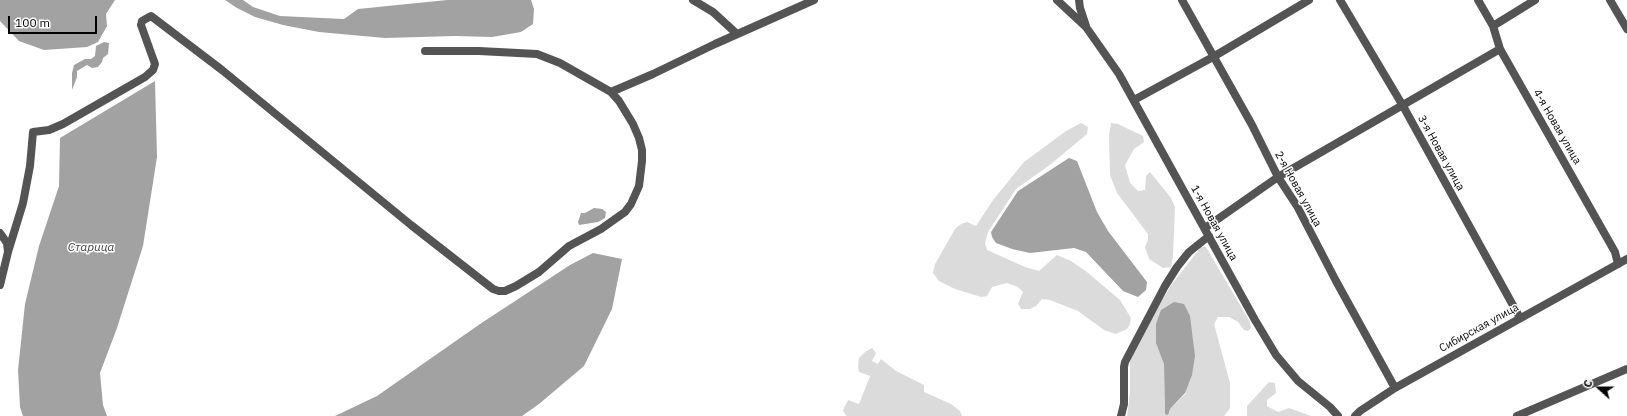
<!DOCTYPE html>
<html>
<head>
<meta charset="utf-8">
<style>
	body { margin:0 }
	#map { position:relative; width:1627px; height:416px; overflow:hidden; background:#fff; font-family:"IBM Plex Sans",sans-serif }
	canvas { display:block }
	.north { position:absolute; left:1579px; top:368px; width:40px; height:40px; -webkit-text-stroke:3px #fff; paint-order:stroke; rotate:291deg; font-size:11px; font-weight:700; line-height:16px; text-align:center; color:#000 }
	.north::after { content:''; display:block; margin:auto; width:14px; height:18px; background:#000; clip-path:polygon(50% 0,100% 100%,50% 72%,0 100%) }
	.scale { position:absolute; left:8px; top:16px; width:89px; height:18px; box-sizing:border-box; border:2px solid #000; border-top:0; padding-left:5px; font-size:12px; line-height:14px; white-space:nowrap; color:#000; -webkit-text-stroke:3px #fff; paint-order:stroke }
</style>
</head>
<body>
<div id="map">
<canvas width="1627" height="416"></canvas>
<div class="north">С</div>
<div class="scale">100 m</div>
</div>
<script>
const g = document.querySelector('canvas').getContext('2d');
g.lineJoin = 'round';
function fillPath(path, color) { g.fillStyle = color; g.fill(path, 'evenodd'); }
const poly = rows => new Path2D(rows.map(r => 'M' + r).join(''));
function trace(path, color, width, dash) { g.strokeStyle = color; g.lineWidth = width; g.lineCap = dash ? 'butt' : 'round'; g.setLineDash(dash || []); g.stroke(path); }
function label(font, color, halo, rows, align = 'center') {
  g.font = font + ' "IBM Plex Sans",sans-serif'; g.lineWidth = 3; g.setLineDash([]); g.textBaseline = 'middle'; g.strokeStyle = halo; g.fillStyle = color; for (const [text, x, y, turn = 0] of rows) {
    g.save(); g.translate(x, y); g.rotate((+turn || 0) * Math.PI / 180); g.textAlign = isNaN(turn) ? turn : align; if (halo) g.strokeText(text, 0, 0); g.fillText(text, 0, 0); g.restore();
  }
}
const green = poly([
	[1081,123,1088,127,1087,134,1051,164,1016,189,988,232,985,243,987,250,1025,267,1039,271,1057,255,1071,261,1087,272,1120,300,1131,318,1130,324,1127,329,1116,334,1104,330,1078,311,1050,300,1042,299,1036,306,1030,309,1021,309,1018,304,1023,292,1018,287,1007,283,992,287,987,296,981,297,955,289,939,281,933,273,935,264,955,229,961,224,967,222,976,226,993,200,1024,162,1066,131],
	[1111,123,1118,124,1143,136,1144,142,1134,149,1125,165,1130,183,1138,191,1145,190,1146,176,1150,172,1171,198,1175,207,1173,256,1171,267,1163,268,1149,259,1145,247,1148,240,1148,234,1117,193,1110,175,1109,136],
	[1201,247,1206,247,1250,322,1251,328,1248,331,1244,330,1238,322,1229,317,1218,317,1214,324,1230,383,1230,408,1224,416,1127,416,1130,393,1130,361,1142,334,1172,284],
	[1164,364,1186,393,1165,414],
	[872,348,876,353,872,361,878,364,881,359,896,371,924,385,924,392,951,404,960,411,962,416,846,416,843,410,848,400,859,404,870,376,859,372,858,367,859,358,865,352],
	[1269,382,1275,383,1276,393,1267,400,1267,406,1278,412,1289,408,1311,416,1247,416,1247,406]
]);
const water = poly([
	[0,0,115,0,106,14,107,26,98,42,87,47,44,50,19,41,0,21],
	[225,0,243,0,253,7,280,16,344,19,358,9,447,0,531,0,534,9,533,24,521,32,492,37,454,36,385,38,319,32,283,25,255,17,237,8],
	[104,42,109,43,108,54,103,58,102,62,98,67,92,68,87,65,77,71,77,77,72,90,72,73,74,65,85,59,91,59,95,56,96,46],
	[155,81,157,157,143,246,117,328,100,373,103,405,107,416,23,416,20,407,18,370,25,304,39,246,59,186,60,138],
	[1069,158,1077,161,1097,212,1108,231,1147,282,1146,290,1138,297,1123,291,1086,252,1074,248,1030,253,1012,249,996,243,992,237,991,232,1018,191],
	[594,208,602,209,606,212,605,218,598,222,579,225,578,222,581,213,585,213],
	[593,253,622,259,612,309,584,366,539,404,522,416,335,416,377,396,480,324,570,265],
	[1174,302,1184,304,1190,316,1195,356,1192,375,1185,393,1170,409,1168,415,1165,414,1164,364,1156,343,1156,324,1161,310]
]);
const minor = poly([
	[693,0,713,12,737,34],
	[1057,0,1086,27,1119,74,1255,320,1276,355,1298,381,1330,407,1338,416],
	[1079,0,1080,8,1086,26],
	[1182,0,1252,125,1278,177,1297,206,1336,281,1395,388],
	[1340,0,1403,106,1520,318],
	[1478,0,1493,26,1500,49,1615,252,1618,264],
	[1610,0,1627,29],
	[1493,26,1535,0],
	[611,92,653,74,715,44,814,0],
	[1134,100,1213,57,1309,0],
	[1205,228,1278,177,1500,49],
	[0,233,7,243,8,252,0,285],
	[8,252,23,203,30,166,33,132,49,130,63,124,145,77,153,70,155,64,141,25,142,21,151,16,222,70,411,225,493,289,499,291,505,291,516,286,539,272,569,246,601,229,625,212,631,204,639,186,642,161,642,150,639,138,633,124,619,101,611,92,560,63,537,54,479,51,425,51],
	[1121,416,1124,404,1124,367,1125,362,1165,286,1177,267,1189,252,1209,236],
	[1355,416,1360,411,1395,388,1627,259],
	[1517,416,1627,369]
]);
const streetNames = [
	["4-я Новая улица",1557,127,60],
	["3-я Новая улица",1441,153,61],
	["2-я Новая улица",1298,189,61],
	["1-я Новая улица",1214,223,61],
	["Сибирская улица",1479,328,-29]
];
const waterNames = [
	["Старица",91,248]
];
fillPath(green, '#dbdbdb');
fillPath(water, '#a2a2a2');
trace(minor, '#545454', 8);
label('11px', '#000', '#fff', streetNames);
label('italic 12px', '#434343', '#fff', waterNames);
</script>
</body>
</html>
